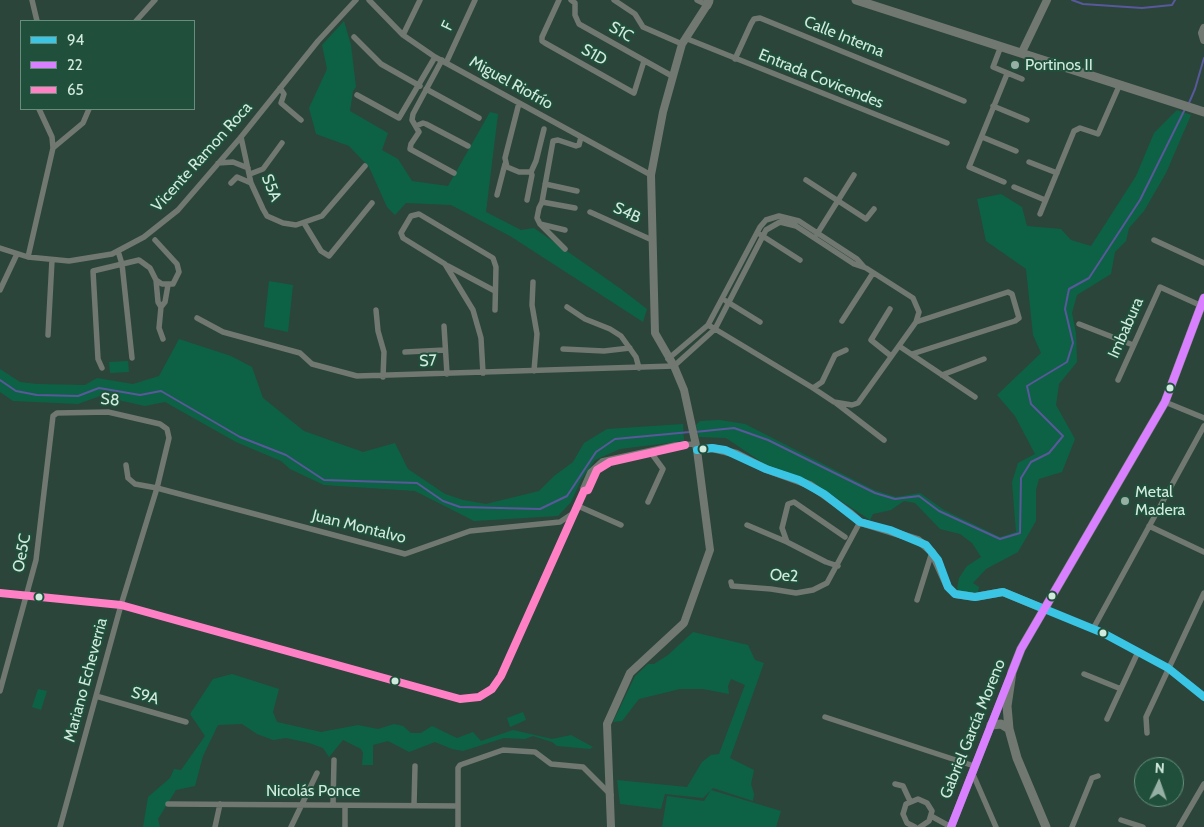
<!DOCTYPE html>
<html>
<head>
<meta charset="utf-8">
<style>
	body { margin:0 }
	#map { position:relative; width:1204px; height:827px; overflow:hidden; background:#2b453a; font-family:Cabin,sans-serif }
	canvas { display:block }
	.legend { position:absolute; left:20px; top:20px; width:175px; height:90px; box-sizing:border-box; background:#20503c; border:1px solid #678e7d; margin:0; padding:6px 9px; list-style:none; font-size:15px; color:#d1eade }
	.legend li { display:flex; align-items:center; gap:10px; height:25px }
	.legend b { width:25px; border:1px solid #678e7d }
	.north { position:absolute; left:1134px; top:757px; width:50px; height:50px; box-sizing:border-box; background:#20503c; border:1px solid #678e7d; border-radius:50%; rotate:3deg; font-size:14px; font-weight:700; line-height:20px; text-align:center; color:#d1eade }
	.north::after { content:''; display:block; margin:auto; width:18px; height:22px; background:#97b0a5; clip-path:polygon(50% 0,100% 100%,50% 72%,0 100%) }
</style>
</head>
<body>
<div id="map">
<canvas width="1204" height="827"></canvas>
<ul class="legend">
<li><b style="height:6px;background:#3ac5e4"></b>94</li>
<li><b style="height:6px;background:#d880ff"></b>22</li>
<li><b style="height:6px;background:#ff80c5"></b>65</li>
</ul>
<div class="north">N</div>
</div>
<script>
const g = document.querySelector('canvas').getContext('2d');
g.lineJoin = 'round';
function fillPath(path, color) { g.fillStyle = color; g.fill(path, 'evenodd'); }
const poly = rows => new Path2D(rows.map(r => 'M' + r).join(''));
function trace(path, color, width, dash) { g.strokeStyle = color; g.lineWidth = width; g.lineCap = dash ? 'butt' : 'round'; g.setLineDash(dash || []); g.stroke(path); }
function label(font, color, halo, rows, align = 'center') {
  g.font = font + ' Cabin,sans-serif'; g.lineWidth = 4; g.setLineDash([]); g.textBaseline = 'middle'; g.strokeStyle = halo; g.fillStyle = color; for (const [text, x, y, turn = 0] of rows) {
    g.save(); g.translate(x, y); g.rotate((+turn || 0) * Math.PI / 180); g.textAlign = isNaN(turn) ? turn : align; if (halo) g.strokeText(text, 0, 0); g.fillText(text, 0, 0); g.restore();
  }
}
const green = poly([
	[344,21,351,45,356,87,353,91,350,111,388,133,382,150,398,159,412,181,448,186,490,112,498,114,486,212,521,230,534,228,621,289,647,309,643,322,510,236,451,205,406,203,395,215,387,207,369,167,349,146,316,134,309,108,327,69,322,45],
	[1177,110,1191,115,1166,173,1144,211,1129,228,1126,241,1115,252,1111,274,1077,295,1072,313,1076,333,1077,362,1059,384,1056,405,1075,439,1062,472,1039,479,1036,490,1036,521,1018,552,986,569,973,583,979,587,978,592,959,592,957,588,959,578,967,566,981,557,972,543,960,534,940,529,915,503,904,501,891,510,873,514,870,520,815,484,766,465,726,438,699,437,696,425,700,421,720,420,745,424,874,490,896,497,920,493,944,510,1000,537,1016,532,1012,482,1018,463,1035,454,1015,416,997,395,1041,353,1033,335,1026,269,986,241,977,199,1001,194,1022,207,1027,226,1061,229,1071,240,1091,246,1136,176,1154,133],
	[269,281,293,285,288,332,264,327],
	[179,339,231,356,252,367,263,398,304,431,363,452,395,443,408,469,445,494,463,500,486,504,539,491,554,476,573,462,584,443,607,429,683,424,684,441,620,449,595,460,581,480,571,502,558,516,474,521,415,491,324,485,290,469,281,461,236,442,165,402,145,406,100,396,78,404,13,401,0,392,0,369,20,382,37,384,85,385,97,378,133,384,159,376],
	[128,361,129,372,110,373,109,362],
	[693,632,748,645,755,660,764,663,730,758,754,770,751,784,754,794,753,801,713,788,703,798,665,794,661,809,620,804,617,780,687,787,702,762,711,755,719,754,745,685,731,679,728,686,729,694,703,689,680,689,639,699,622,721,613,722,635,676,648,664,654,664,668,655],
	[232,674,279,689,273,712,277,722,321,732,358,725,378,729,394,724,403,726,411,733,421,733,432,726,457,738,473,732,481,741,513,730,552,739,571,735,593,747,590,749,557,746,552,742,533,736,525,739,504,738,463,751,452,749,435,742,409,752,388,741,373,745,373,765,362,765,363,753,361,749,343,740,329,757,323,748,309,743,286,738,273,740,257,734,242,724,218,725,203,756,195,786,176,790,158,819,160,827,143,827,148,797,170,778,174,769,181,770,205,736,190,714,213,679],
	[38,689,47,691,41,710,32,707],
	[523,712,526,720,510,727,507,718],
	[711,790,781,811,776,827,662,827,667,796,704,801]
]);
const stream = poly([
	[1072,0,1083,4,1142,8,1172,5,1175,0],
	[1189,103,1195,89,1204,58],
	[0,380,16,391,37,395,78,396,99,388,140,395,161,391,240,437,286,455,324,480,417,483,443,501,460,507,540,509,567,496,596,452,615,439,690,432],
	[695,432,734,428,768,440,875,493,895,499,919,496,939,511,1000,539,1020,533,1021,478,1031,462,1049,453,1063,436,1031,404,1027,386,1067,362,1073,343,1065,309,1069,289,1089,278,1140,200,1185,109]
]);
const minor = poly([
	[32,0,37,21],
	[369,0,403,35,435,57,651,175],
	[559,0,542,37,542,41,545,43,634,93,644,61],
	[571,0,575,3,575,15,579,24,672,76],
	[614,0,635,14,643,27,682,44],
	[697,0,707,5],
	[136,21,155,0],
	[403,35,420,0],
	[354,37,381,64,420,86],
	[685,38,947,143],
	[1001,46,993,67,1022,79],
	[735,59,751,24,754,19,760,18,964,101],
	[442,60,413,114,412,120,419,132,411,144,410,149,454,173],
	[446,63,475,0],
	[280,88,284,94,281,103,301,120],
	[426,89,479,118],
	[357,95,399,118,435,57],
	[519,103,505,158,507,167,519,172,531,172,536,161,544,129],
	[993,106,1027,120],
	[416,126,423,123,426,124,468,146],
	[241,137,251,183,263,209,267,216,283,223,296,225,322,216,365,166],
	[982,137,1016,151],
	[53,148,83,123,89,109],
	[1029,162,1057,173],
	[218,163,233,162,248,168],
	[250,174,263,169,282,143],
	[806,180,866,219,874,209],
	[1004,182,969,167,1007,74],
	[231,183,237,177,251,183],
	[545,184,577,191],
	[1014,187,1045,200],
	[497,195,505,164],
	[527,200,532,175,531,172],
	[542,202,553,141,558,140,576,146,579,145,581,137],
	[590,212,652,240],
	[1040,214,1074,131,1080,128,1098,134,1120,84],
	[304,223,321,251,329,256,372,203],
	[540,224,565,230],
	[817,234,854,175],
	[761,235,800,260],
	[1154,240,1204,263],
	[0,248,28,257,69,261,112,254,144,237,178,210,241,137,318,41,356,0],
	[565,249,540,224,537,218,539,208,542,202,575,208],
	[118,251,122,264,132,358],
	[28,257,53,148,52,137,39,109],
	[448,266,495,291],
	[156,280,158,302,161,307,159,328,163,339],
	[533,282,532,305,537,334,534,371],
	[0,290,17,254],
	[726,301,760,322],
	[161,307,165,302,168,285],
	[567,307,585,319,610,329,621,336,636,357,639,368],
	[890,309,871,340,891,356],
	[376,310,378,331,384,352,383,377],
	[197,318,223,332,300,353,312,364,357,376,674,366,715,329,766,230,780,222,796,226,854,264,866,268,913,298,919,312,916,322,858,403,852,405,834,402,813,388,715,329,708,325],
	[842,321,873,273],
	[1079,324,1133,345],
	[444,326,447,374],
	[48,335,52,260],
	[899,346,975,397],
	[563,349,604,351,630,348],
	[405,352,445,350],
	[912,354,1015,321,1019,318,1012,294,1008,292,916,322],
	[668,359,708,325,760,227,766,220,779,216,799,221,857,259,864,267],
	[102,368,98,359,93,271,139,260,150,268,156,280,162,284,173,284,179,272,177,264,155,240],
	[483,373,481,338,473,310,445,264,403,238,401,233,411,216,419,214,493,258,496,267,495,310],
	[942,375,984,359],
	[1118,380,1160,287,1204,307],
	[813,388,822,382,835,355,846,350],
	[1165,402,1204,418],
	[836,403,884,440],
	[126,465,128,478,135,484,157,488,405,554,470,531,560,522,575,512],
	[584,491,583,488,590,472,602,461,675,445,696,444],
	[648,502,663,469,652,454],
	[578,506,621,525],
	[747,525,787,542],
	[1149,526,1204,552],
	[838,566,826,562,787,542,782,528,788,504,794,502,845,537],
	[731,582,732,586,771,589,796,593,813,590,827,583,860,522],
	[0,593,121,605,460,699,479,697,492,689,501,676,584,491,588,490,597,470,610,462,685,445],
	[917,600,932,552],
	[1044,609,1103,633,1168,668,1204,697],
	[1093,629,1204,426],
	[1084,674,1121,689],
	[0,691,36,560,53,416,57,413,108,412,160,424,167,429,169,438,157,488,121,605,60,827],
	[96,696,186,722],
	[825,717,974,766],
	[1107,719,1138,652],
	[1147,733,1146,717,1204,593],
	[972,772,996,827],
	[895,784,903,786,910,801],
	[168,804,458,806],
	[333,805,334,760],
	[414,805,415,766],
	[931,816,951,827],
	[1121,820,1143,827],
	[215,827,220,804],
	[291,827,317,773],
	[345,827,345,806],
	[458,827,458,768,460,765,503,750,535,752,551,764,583,767,611,795],
	[915,827,907,823,903,814,906,804,918,799,927,803,932,811,929,821,920,827],
	[1072,827,1092,778,1098,776],
	[1179,827,1204,784]
]);
const tertiary = poly([
	[1204,28,1202,33,1204,40],
	[1022,52,1047,0],
	[697,450,712,448,737,454,766,469,810,485,850,513,860,522,918,540,932,552,948,587,955,594,975,597,1003,592,1044,609],
	[611,827,607,724,630,673,684,623,710,550,697,450,684,390,674,366,655,333,651,175,663,112,682,44,709,2],
	[951,827,1009,680]
]);
const secondary = poly([
	[856,0,1204,112],
	[707,5,709,0],
	[991,725,1001,724,1009,729],
	[1046,827,1017,758,1009,729,1007,706,1012,672,1021,649,1165,402,1204,298]
]);
const bus1 = poly([
	[697,450,712,448,725,450,766,469,799,480,824,494,860,522,890,530,926,545,938,560,948,587,955,594,975,597,1003,592,1103,633,1168,668,1204,697]
]);
const bus2 = poly([
	[951,827,1021,649,1165,402,1204,298]
]);
const bus3 = poly([
	[0,593,121,605,460,699,479,697,492,689,501,676,584,491,588,490,597,470,610,462,685,445]
]);
const markers = [
	[1015,65,5,"#97b0a5"],
	[1170,388,4.5,"#d1eade"],
	[703,449,4.5,"#d1eade"],
	[1125,501,5,"#97b0a5"],
	[1052,596,4.5,"#d1eade"],
	[39,597,4.5,"#d1eade"],
	[1103,633,4.5,"#d1eade"],
	[395,681,4.5,"#d1eade"]
];
const streetNames = [
	["F",448,26,-65],
	["S1C",621,32,30],
	["Calle Interna",844,37,22],
	["S1D",594,55,30],
	["Entrada Covicendes",821,79,22],
	["Miguel Riofrío",511,83,29],
	["Vicente Ramon Roca",202,157,-48],
	["S5A",271,188,68],
	["S4B",627,213,25],
	["Imbabura",1126,328,-66],
	["S7",428,361,-3],
	["S8",110,400,5],
	["Juan Montalvo",359,527,14],
	["Oe5C",22,553,-79],
	["Oe2",784,576,4],
	["Mariano Echeverria",86,680,-75],
	["S9A",145,696,16],
	["Gabriel García Moreno",973,729,-68],
	["Nicolás Ponce",313,791]
];
const poiNames = [
	["Portinos II",1025,65],
	["Metal",1135,492],
	["Madera",1135,510]
];
fillPath(green, '#0d6246');
trace(stream, '#59589a', 2);
trace(minor, '#717771', 5.5);
trace(tertiary, '#717771', 8);
trace(secondary, '#717871', 9);
trace(bus1, '#3ac5e4', 8);
trace(bus2, '#d880ff', 8);
trace(bus3, '#ff80c5', 8);
for (const [x, y, r, color] of markers) { const dot = new Path2D(); dot.arc(x, y, r, 0, 2 * Math.PI); g.fillStyle = color; g.fill(dot); trace(dot, '#20503c', 2); }
label('16px', '#d1eade', '#20503c', streetNames);
label('16px', '#d1eade', '#20503c', poiNames, 'left');
</script>
</body>
</html>
